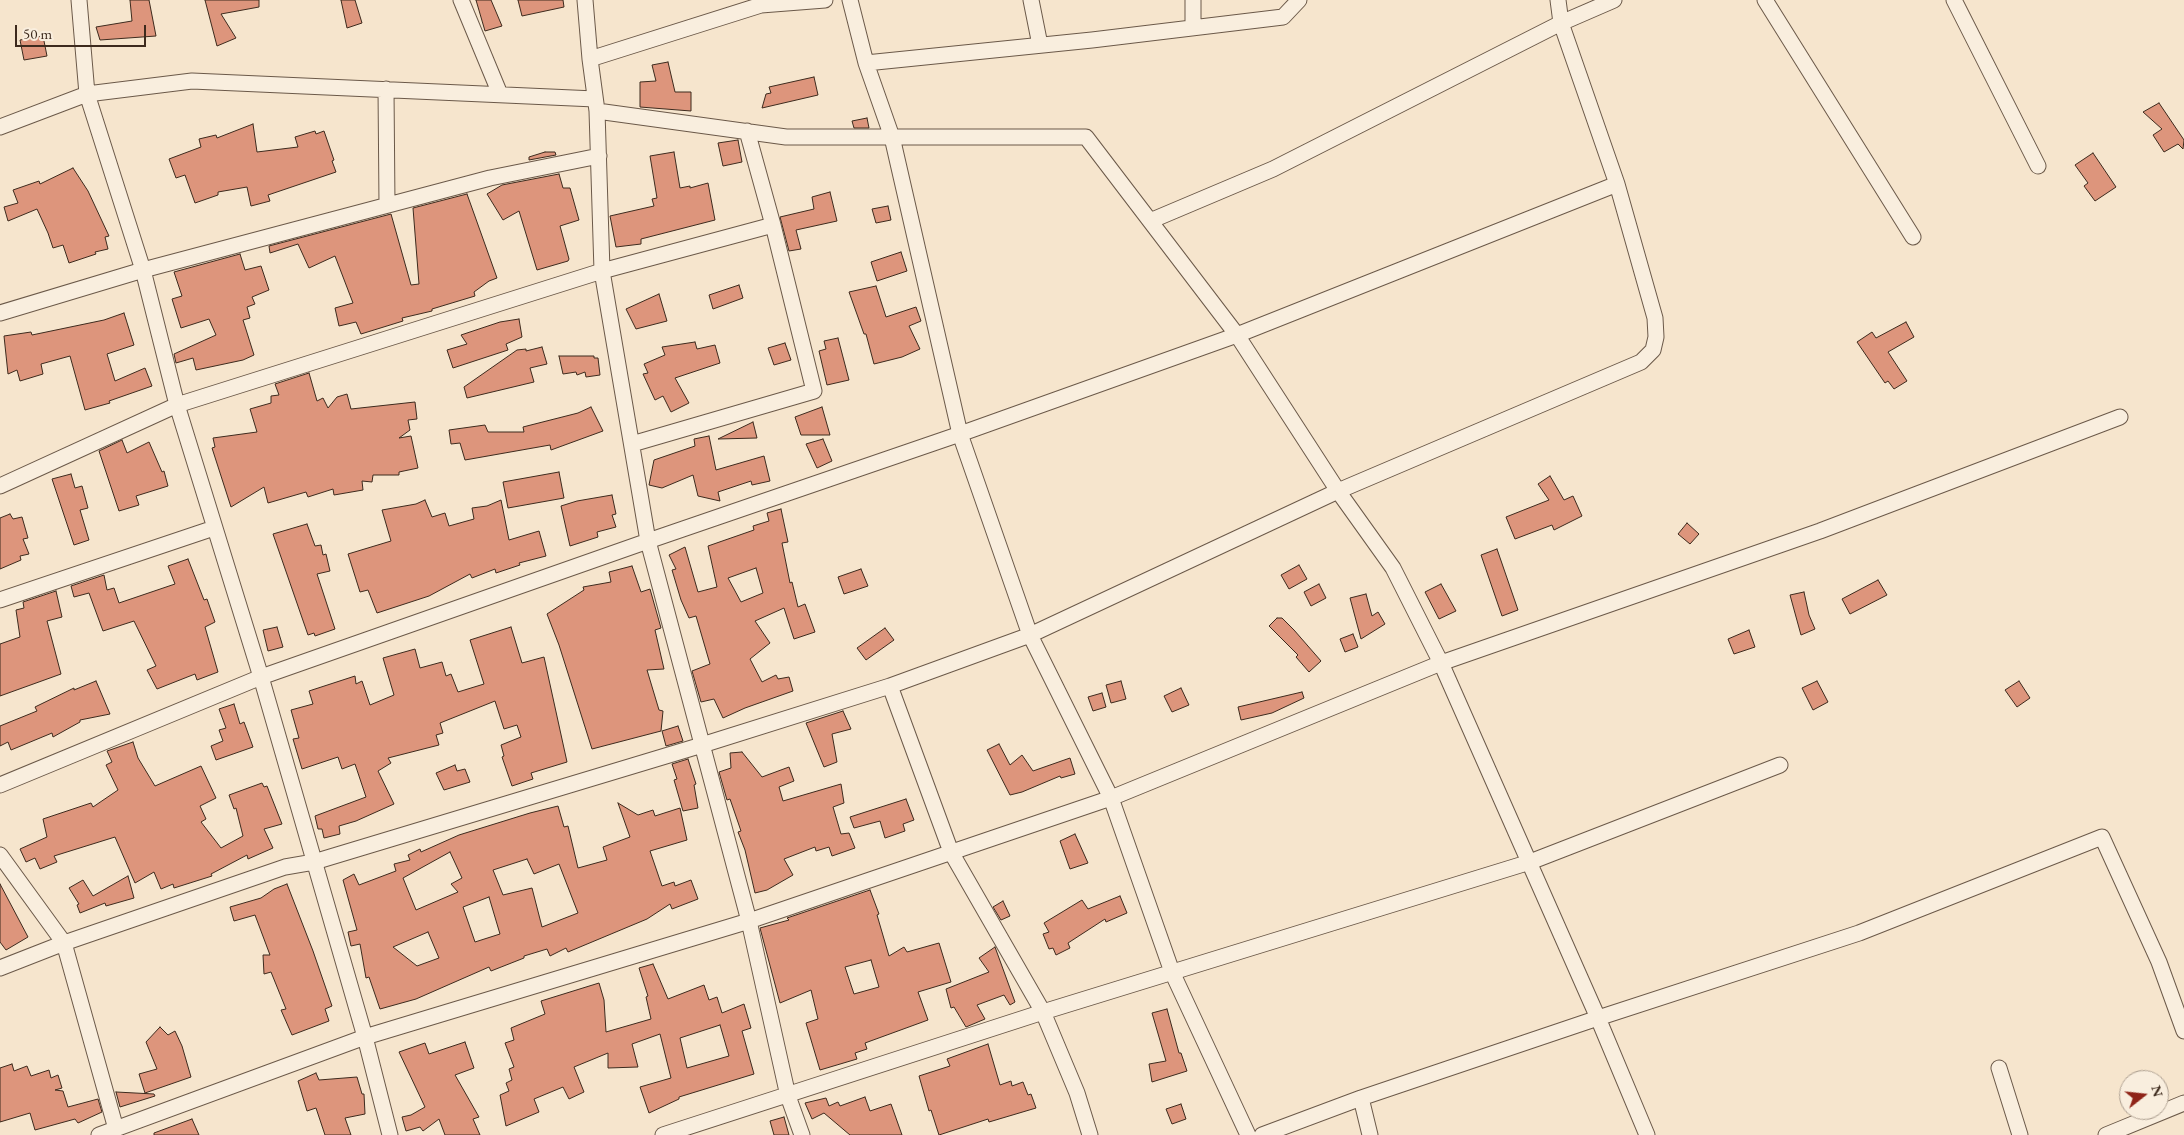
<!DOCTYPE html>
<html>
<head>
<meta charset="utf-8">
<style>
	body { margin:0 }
	#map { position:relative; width:2184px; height:1135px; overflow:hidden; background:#f6e5cd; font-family:"EB Garamond",serif }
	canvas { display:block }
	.north { position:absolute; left:2119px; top:1070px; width:50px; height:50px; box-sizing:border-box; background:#f9eede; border:1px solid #aea091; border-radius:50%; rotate:74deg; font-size:14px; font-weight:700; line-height:20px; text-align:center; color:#3d2a1d }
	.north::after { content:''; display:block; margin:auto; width:18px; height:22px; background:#8f2418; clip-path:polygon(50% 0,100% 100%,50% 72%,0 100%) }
	.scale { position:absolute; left:15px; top:25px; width:131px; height:22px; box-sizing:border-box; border:2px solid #3d2a1d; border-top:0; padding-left:6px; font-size:15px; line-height:18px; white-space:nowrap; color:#3d2a1d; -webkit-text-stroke:4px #f9eede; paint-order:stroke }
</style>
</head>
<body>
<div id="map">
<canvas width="2184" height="1135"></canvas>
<div class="north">N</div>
<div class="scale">50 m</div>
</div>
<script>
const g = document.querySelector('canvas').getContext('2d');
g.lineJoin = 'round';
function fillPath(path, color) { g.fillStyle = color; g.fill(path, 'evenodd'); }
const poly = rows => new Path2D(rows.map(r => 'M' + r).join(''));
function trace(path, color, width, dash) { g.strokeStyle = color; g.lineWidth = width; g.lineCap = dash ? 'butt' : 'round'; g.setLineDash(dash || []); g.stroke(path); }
const building = poly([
	[130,0,149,0,156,36,100,40,96,27,132,21,130,0],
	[205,0,259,0,259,7,221,14,236,38,217,46,205,0],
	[341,0,355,0,362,23,347,28,341,0],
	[476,0,491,0,502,26,485,31,476,0],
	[518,0,563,0,564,7,522,16,518,0],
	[43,36,47,56,24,60,20,40,43,36],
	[668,62,675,92,691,92,691,111,640,107,640,82,656,81,652,65,668,62],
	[814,77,818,95,762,108,766,94,771,93,769,87,814,77],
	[2159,103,2184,140,2183,149,2178,144,2164,152,2153,135,2162,129,2143,112,2159,103],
	[867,118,869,128,854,128,852,121,867,118],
	[253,124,257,152,298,147,295,137,315,131,316,134,324,131,334,160,332,161,336,172,268,195,270,201,251,206,247,187,218,192,218,195,195,203,185,175,176,178,169,159,201,147,199,139,216,135,217,138,253,124],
	[738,140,742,162,723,166,718,143,738,140],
	[545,152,555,152,556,155,529,160,529,157,545,152],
	[674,152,680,188,690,186,690,188,708,183,715,220,641,239,641,244,616,247,610,216,654,206,652,199,657,198,650,156,674,152],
	[2093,153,2116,187,2095,201,2084,186,2088,183,2075,165,2093,153],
	[73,168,88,191,109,236,105,237,108,249,95,252,96,254,69,263,63,245,53,248,48,233,37,209,8,221,4,207,18,203,13,190,39,181,40,184,73,168],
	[559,174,563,188,570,188,579,220,560,226,569,259,568,261,537,270,519,211,503,220,487,194,502,185,559,174],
	[830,192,837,221,796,230,801,249,789,251,780,217,814,209,812,197,830,192],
	[467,194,497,278,489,281,474,292,475,296,432,309,432,311,402,318,403,321,361,334,356,322,339,326,335,308,353,303,335,256,309,268,298,244,270,253,269,246,391,214,411,285,419,284,413,208,467,194],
	[888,206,891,220,876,223,872,209,888,206],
	[901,252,907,271,877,281,871,262,901,252],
	[240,254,245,270,261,266,269,290,252,297,255,304,247,307,250,318,243,320,254,355,243,360,196,370,193,358,176,363,174,354,216,335,209,319,181,328,172,299,182,296,174,272,240,254],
	[739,285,743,298,713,309,709,295,739,285],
	[876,286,886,317,916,307,921,321,909,326,920,349,902,357,874,364,866,334,864,334,849,292,876,286],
	[659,294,667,321,636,329,626,309,659,294],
	[124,313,134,345,107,354,115,381,145,368,152,386,109,401,110,403,85,410,70,356,41,364,43,374,20,381,17,370,8,374,4,336,31,332,32,335,104,320,124,313],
	[519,319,522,337,506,344,508,350,453,368,447,350,467,344,461,335,500,322,519,319],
	[1906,322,1914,337,1888,352,1907,381,1894,389,1888,381,1885,383,1857,342,1872,332,1876,338,1906,322],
	[838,338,849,380,827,385,819,351,826,349,824,341,838,338],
	[695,342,697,349,715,345,720,363,675,378,689,403,671,412,663,396,655,400,643,374,648,373,644,364,665,355,662,347,695,342],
	[785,343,791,360,774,365,768,348,785,343],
	[542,347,547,364,530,368,534,382,467,398,464,387,517,350,526,349,526,351,542,347],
	[559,356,594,356,594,358,598,358,600,375,586,377,585,372,577,375,576,372,563,374,559,356],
	[309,373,317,401,323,398,328,408,337,397,347,394,351,409,415,402,417,419,408,420,410,430,399,438,411,436,418,468,399,472,399,475,373,475,372,482,362,481,363,490,334,495,333,489,308,497,306,492,268,503,264,487,231,507,212,448,215,447,213,438,257,432,250,409,271,403,271,396,279,395,275,384,309,373],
	[591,407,603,431,551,450,550,445,465,460,460,443,451,444,449,430,485,425,488,432,524,432,523,427,578,413,591,407],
	[822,407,830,435,801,435,795,417,822,407],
	[753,422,757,438,718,439,753,422],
	[709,436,716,470,764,456,770,481,752,485,751,481,718,492,720,501,698,496,693,475,662,488,649,485,654,460,695,446,694,439,709,436],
	[823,439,832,461,817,468,806,444,823,439],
	[122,440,127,453,149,442,162,472,164,471,168,486,136,496,139,505,119,511,99,451,122,440],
	[559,472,564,498,508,508,503,482,559,472],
	[71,474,75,488,82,486,88,508,80,510,89,540,74,545,52,479,71,474],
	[1550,476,1564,500,1573,496,1582,516,1554,530,1552,525,1515,539,1506,517,1549,500,1538,484,1550,476],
	[612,495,616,514,612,515,616,527,597,532,598,537,570,546,561,506,577,501,612,495],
	[425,500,432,517,445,513,449,526,474,519,472,508,487,506,501,500,509,540,539,531,546,556,519,563,520,565,496,573,495,569,472,578,470,574,429,596,377,613,368,590,360,592,348,554,391,541,382,510,416,504,425,500],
	[781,509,788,542,782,543,790,583,792,582,798,607,805,604,815,632,794,639,784,608,755,621,770,643,750,659,762,682,776,675,778,679,789,677,793,691,745,708,723,718,714,699,701,702,692,671,710,664,696,616,689,618,681,600,672,570,676,569,669,555,685,547,698,592,717,587,708,546,754,530,753,526,769,521,767,513,781,509],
	[756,568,763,593,741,602,728,578,756,568],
	[10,514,13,519,22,517,28,538,23,539,29,554,20,556,21,560,0,569,0,518,10,514],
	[1687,523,1699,534,1690,544,1678,534,1687,523],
	[307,524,315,546,321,545,323,555,326,554,330,571,317,574,335,629,315,636,314,633,308,635,273,534,307,524],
	[1497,549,1518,610,1502,616,1481,555,1497,549],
	[188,559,204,600,207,599,215,622,205,627,218,672,197,680,195,674,157,689,147,670,156,666,134,621,103,631,89,593,74,597,71,586,104,575,107,590,114,588,119,603,175,584,168,566,188,559],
	[1299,565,1307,579,1289,589,1281,575,1299,565],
	[632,566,641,592,650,589,661,628,655,630,664,669,647,670,659,710,663,711,661,731,592,749,559,645,547,614,584,590,583,587,611,582,609,572,632,566],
	[861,569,868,586,844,594,838,577,861,569],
	[1878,580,1887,595,1850,614,1842,599,1878,580],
	[1319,584,1326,598,1311,606,1304,592,1319,584],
	[1441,584,1456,611,1439,619,1425,592,1441,584],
	[56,591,62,617,47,621,61,674,0,696,0,644,20,637,16,610,24,608,23,602,56,591],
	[1804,592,1809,615,1815,629,1801,635,1790,595,1804,592],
	[1366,594,1372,616,1378,612,1385,624,1361,639,1350,598,1366,594],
	[1277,618,1282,618,1294,630,1321,661,1309,672,1296,657,1298,655,1269,626,1277,618],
	[277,627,283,647,268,651,263,630,277,627],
	[511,627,522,663,544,657,567,762,531,773,533,779,512,786,502,757,504,756,501,745,521,737,517,725,504,729,495,701,440,723,443,733,436,735,439,745,388,758,391,763,378,771,394,804,356,821,339,826,340,834,324,838,322,829,318,829,315,816,366,797,355,764,342,769,338,757,302,769,293,739,299,738,291,710,313,704,309,691,355,676,356,684,362,681,370,705,394,695,383,658,415,649,420,668,442,662,446,676,451,674,458,692,484,684,470,640,511,627],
	[885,628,894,640,866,660,857,648,885,628],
	[1749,630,1755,647,1734,654,1728,639,1749,630],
	[1353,634,1358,647,1345,652,1340,639,1353,634],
	[96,681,110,714,80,720,80,722,53,737,52,733,11,750,8,742,0,746,0,726,37,711,35,707,74,688,74,690,96,681],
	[1121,681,1126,699,1111,703,1106,685,1121,681],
	[1817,681,1828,702,1813,710,1802,688,1817,681],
	[2019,681,2030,698,2017,707,2005,690,2019,681],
	[1181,688,1189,705,1172,712,1164,696,1181,688],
	[1302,692,1304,698,1272,713,1241,720,1238,707,1302,692],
	[1102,693,1106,707,1093,711,1088,697,1102,693],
	[234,704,240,724,244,722,253,747,216,760,211,746,223,741,219,730,226,728,219,709,234,704],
	[843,711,851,729,832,734,837,762,824,767,806,723,843,711],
	[678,726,683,741,666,746,662,731,678,726],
	[133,742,138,758,155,786,201,766,216,798,200,806,206,819,201,822,221,848,243,836,236,808,234,809,229,795,262,783,264,787,267,786,282,824,264,829,273,848,248,859,247,855,211,874,212,876,174,888,173,884,161,889,154,872,135,883,115,837,54,856,57,862,40,869,35,858,26,862,20,849,47,837,43,819,91,803,93,807,118,790,106,765,112,762,107,751,133,742],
	[999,744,1010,765,1022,755,1033,771,1070,758,1075,774,1061,778,1060,776,1022,792,1010,795,987,750,999,744],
	[742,752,762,777,789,767,794,781,779,787,783,801,841,784,844,803,833,807,841,834,849,833,855,848,832,856,829,847,816,851,815,847,784,859,793,875,767,890,755,893,745,850,738,832,741,831,730,799,727,800,719,772,731,768,730,753,742,752],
	[688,759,696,784,694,785,698,808,683,811,674,780,677,779,672,764,688,759],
	[455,765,457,771,465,769,470,782,444,790,436,773,455,765],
	[906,799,914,820,903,824,905,831,885,838,880,821,854,828,850,817,906,799],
	[618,803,638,815,653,810,655,816,680,808,687,840,650,851,662,886,674,882,675,886,691,880,698,899,672,909,670,904,647,919,568,952,566,948,550,956,547,949,524,956,524,958,491,971,489,967,416,999,380,1009,369,977,366,978,360,944,351,946,348,932,357,930,343,880,354,874,359,885,396,871,394,864,410,860,408,855,420,849,421,852,459,835,530,813,558,806,564,827,568,826,578,868,607,860,603,847,630,837,618,803],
	[450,852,462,878,451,884,458,892,416,910,403,878,450,852],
	[527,859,534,874,559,864,578,913,542,927,532,888,503,895,493,870,527,859],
	[489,897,500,934,475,942,463,907,489,897],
	[428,932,439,958,417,966,393,947,428,932],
	[1075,834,1088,863,1070,869,1060,841,1075,834],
	[128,876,134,898,106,906,105,903,80,913,77,905,79,904,69,888,83,880,93,896,128,876],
	[0,884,28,937,6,950,0,942,0,884],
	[287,884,313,951,332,1006,325,1009,329,1021,292,1035,281,1010,286,1009,271,972,264,974,263,955,270,955,255,915,234,921,230,907,261,898,274,889,287,884],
	[870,890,879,914,877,915,889,956,904,947,907,952,939,943,951,982,918,992,928,1020,865,1043,867,1049,855,1053,857,1059,820,1070,806,1023,818,1019,811,990,780,1003,760,928,789,920,787,918,870,890],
	[871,960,879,987,854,994,845,967,871,960],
	[1120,896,1127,913,1106,922,1105,919,1068,943,1070,948,1056,955,1053,948,1049,949,1043,934,1049,932,1044,923,1082,900,1088,909,1120,896],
	[1003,901,1010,916,1001,920,993,907,1003,901],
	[995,947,1015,1002,1010,1005,1004,995,977,1005,985,1019,966,1027,954,1007,951,1008,946,989,989,972,979,958,995,947],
	[653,964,668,999,704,985,709,1000,717,997,722,1013,744,1004,751,1028,742,1031,754,1074,679,1097,679,1099,649,1113,640,1087,671,1078,660,1034,632,1044,638,1067,608,1068,608,1053,574,1067,584,1092,569,1099,563,1087,534,1099,539,1112,506,1126,500,1095,509,1091,506,1083,512,1080,509,1069,514,1067,505,1043,514,1040,511,1028,545,1014,541,1001,599,983,604,1000,606,1032,651,1019,646,997,648,996,639,968,653,964],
	[720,1025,729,1056,687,1068,680,1038,720,1025],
	[1167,1009,1179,1053,1181,1053,1187,1071,1152,1082,1149,1064,1166,1061,1152,1013,1167,1009],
	[160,1027,168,1035,175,1031,182,1046,191,1077,145,1093,139,1074,157,1069,146,1042,160,1027],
	[465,1042,474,1068,455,1075,479,1117,473,1119,480,1135,445,1135,439,1119,423,1131,420,1127,406,1131,402,1117,411,1115,425,1107,399,1052,425,1043,429,1054,465,1042],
	[988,1044,1000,1085,1011,1081,1012,1086,1023,1082,1028,1095,1031,1094,1036,1108,989,1122,988,1119,939,1135,931,1110,929,1111,919,1076,950,1066,947,1059,988,1044],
	[12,1064,14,1071,27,1066,31,1076,49,1070,51,1078,58,1075,62,1088,55,1090,63,1091,68,1107,98,1099,102,1112,78,1123,75,1119,35,1130,30,1113,0,1122,0,1068,12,1064],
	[316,1073,319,1080,357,1077,362,1094,364,1094,365,1114,345,1118,351,1135,325,1135,316,1108,307,1111,298,1081,316,1073],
	[116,1092,154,1094,155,1096,120,1107,116,1092],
	[865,1097,870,1111,891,1104,902,1135,850,1135,824,1113,812,1119,805,1103,826,1098,829,1106,838,1102,840,1106,865,1097],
	[1181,1104,1186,1119,1172,1124,1166,1109,1181,1104],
	[784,1117,789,1135,774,1135,770,1121,784,1117],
	[192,1119,199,1135,154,1135,154,1133,192,1119]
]);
const minor = poly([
	[79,0,87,94,143,270,177,405,261,677,365,1037,99,1135],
	[461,0,500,94],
	[585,0,590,59,597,111,602,271,648,541,749,921,788,1096,802,1135],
	[850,0,866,63,892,137,960,434,1030,635,1111,798,1172,972,1248,1135],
	[1031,0,1040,45],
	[1765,0,1913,237],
	[1954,0,2038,166],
	[1193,28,1193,0],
	[590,59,761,5,825,0],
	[866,63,1092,40,1283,17,1299,0],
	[386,89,387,205],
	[597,111,786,137,1086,137,1237,335,1338,491,1393,568,1441,663,1598,1018,1647,1135],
	[0,127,87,94,192,81,595,99],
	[1150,221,1273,169,1561,23,1614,0],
	[0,313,143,270,490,178,599,156],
	[632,444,814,391,773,225,747,131],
	[0,486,177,405,602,271,773,225],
	[0,600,214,528],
	[890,686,951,852,1043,1012,1077,1093,1090,1135],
	[0,785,261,677,648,541,960,434,1237,335,1617,184],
	[0,855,64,943,116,1129],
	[0,968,64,943,285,867,314,862,702,745,890,686,1030,635,1338,491,1641,362,1653,350,1656,337,1655,318,1617,184,1561,23,1558,0],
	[1999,1068,2020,1135],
	[1361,1098,1370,1135],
	[390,1135,365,1037,749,921,1111,798,1441,663,1820,531,2120,417],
	[663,1135,1043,1012,1530,862,1780,765],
	[1262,1135,1361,1098,1598,1018,1859,933,2102,837,2159,962,2184,1031],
	[2106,1135,2184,1103]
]);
fillPath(building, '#dd957c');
trace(building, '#3d2a1d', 1);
trace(minor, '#6b5949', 17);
trace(minor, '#f9eede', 15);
</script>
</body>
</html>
